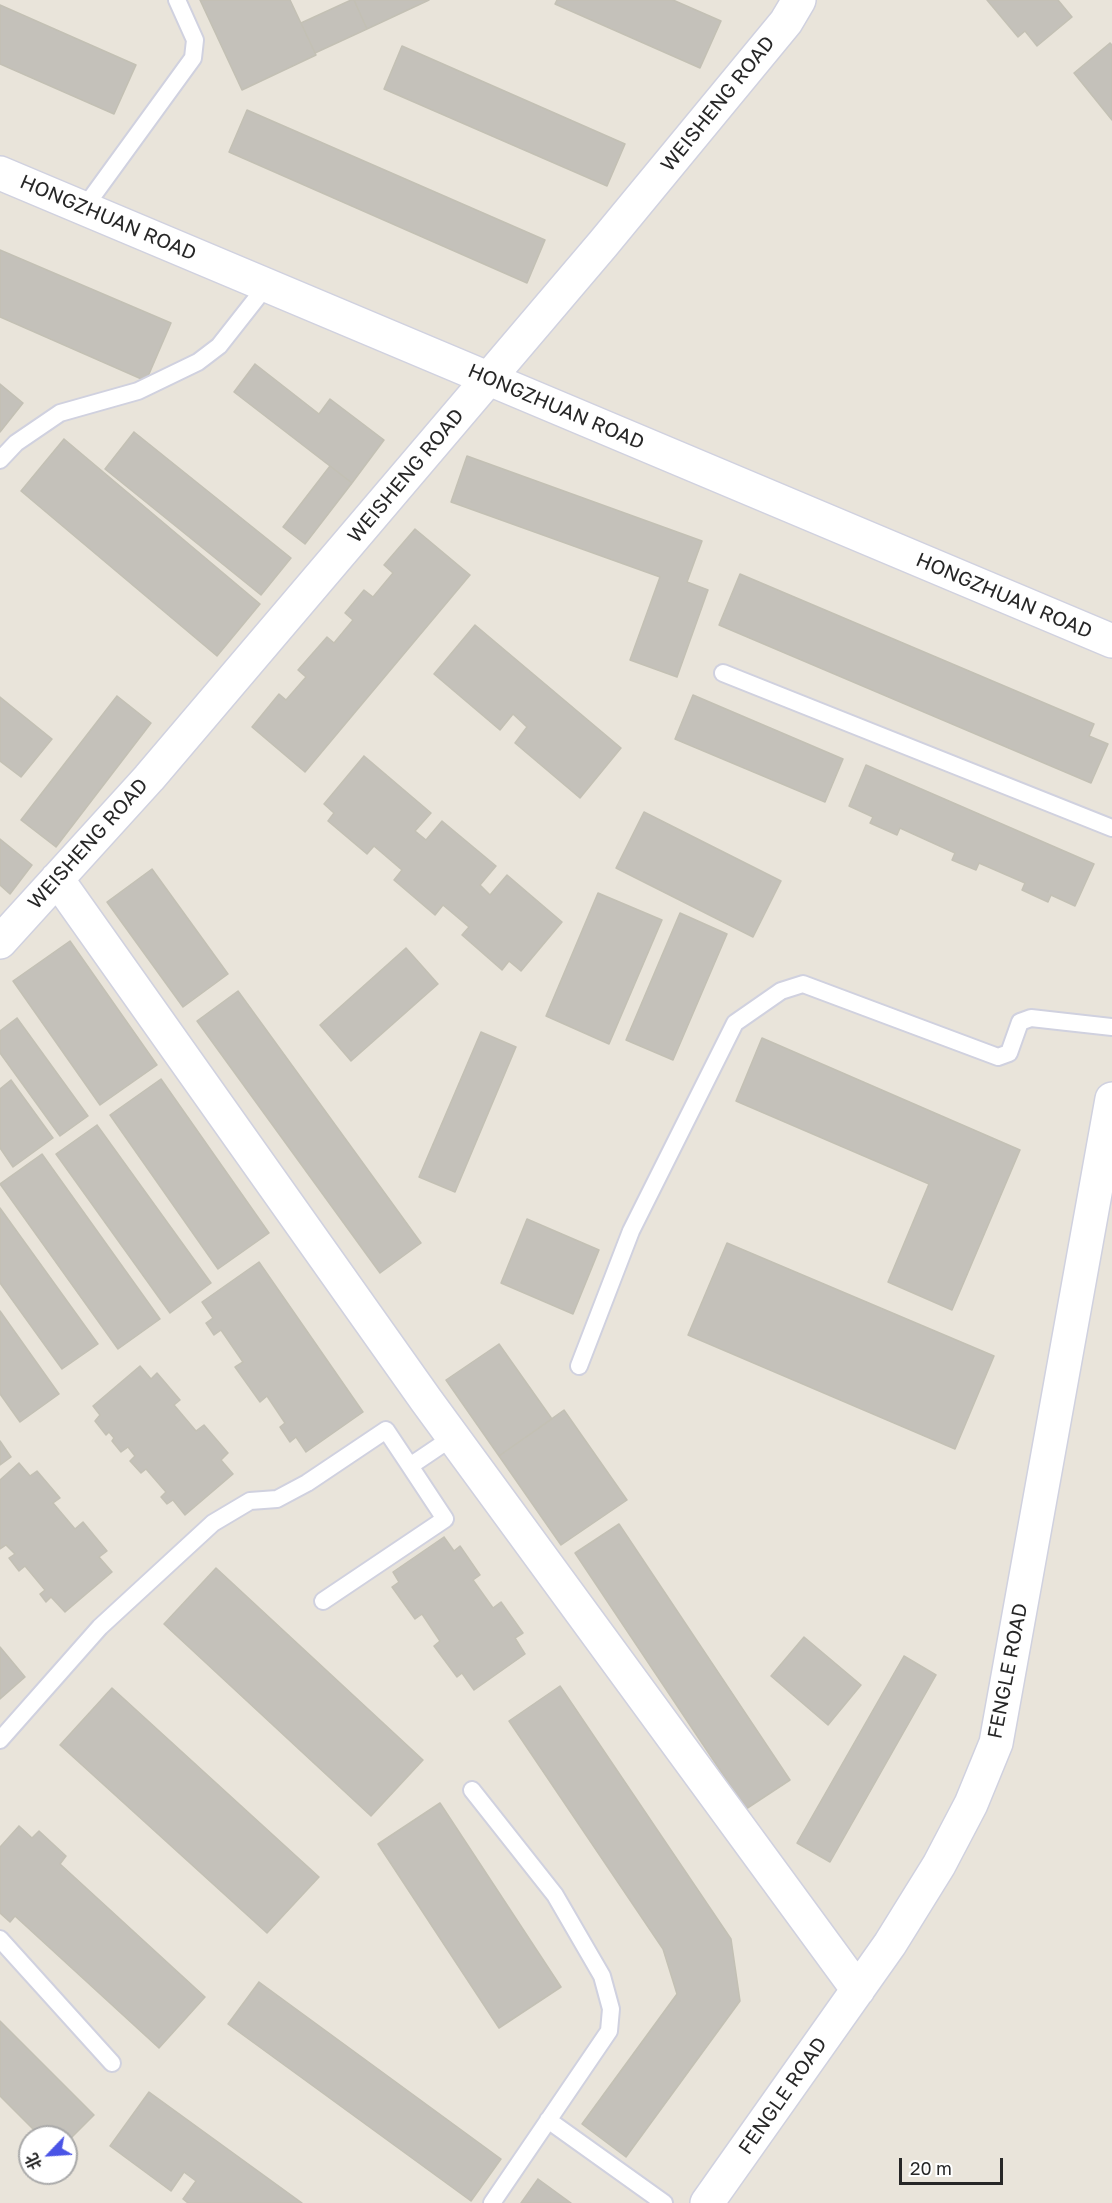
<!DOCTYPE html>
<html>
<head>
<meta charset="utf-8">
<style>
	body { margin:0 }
	#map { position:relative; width:1112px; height:2203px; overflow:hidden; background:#e9e4da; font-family:"Golos Text","Noto Sans SC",sans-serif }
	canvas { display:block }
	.north { position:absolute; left:18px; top:2125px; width:60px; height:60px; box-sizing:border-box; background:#fff; border:2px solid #a9a9a9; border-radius:50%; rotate:245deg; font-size:16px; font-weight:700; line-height:24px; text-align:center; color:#272727 }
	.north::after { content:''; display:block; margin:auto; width:21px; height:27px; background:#4a54e6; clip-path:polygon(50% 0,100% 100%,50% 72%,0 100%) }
	.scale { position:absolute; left:899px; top:2158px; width:104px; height:27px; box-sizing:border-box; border:3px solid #272727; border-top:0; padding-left:8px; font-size:18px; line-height:21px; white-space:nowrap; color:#272727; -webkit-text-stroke:4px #fff; paint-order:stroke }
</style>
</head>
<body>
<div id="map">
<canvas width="1112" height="2203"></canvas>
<div class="north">北</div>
<div class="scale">20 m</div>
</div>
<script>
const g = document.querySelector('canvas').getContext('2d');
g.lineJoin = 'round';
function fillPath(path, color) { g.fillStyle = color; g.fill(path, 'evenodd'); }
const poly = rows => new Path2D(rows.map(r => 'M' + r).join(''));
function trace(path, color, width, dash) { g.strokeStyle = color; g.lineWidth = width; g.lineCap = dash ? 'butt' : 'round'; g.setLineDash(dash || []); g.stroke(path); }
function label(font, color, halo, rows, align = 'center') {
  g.font = font + ' "Golos Text",sans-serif'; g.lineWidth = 4.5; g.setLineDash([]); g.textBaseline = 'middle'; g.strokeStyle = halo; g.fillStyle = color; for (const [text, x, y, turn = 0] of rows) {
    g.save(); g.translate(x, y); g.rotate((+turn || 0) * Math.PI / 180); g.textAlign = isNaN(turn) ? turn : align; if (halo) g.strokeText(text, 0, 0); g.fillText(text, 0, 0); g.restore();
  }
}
const building = poly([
	[200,0,290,0,316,55,242,90,200,0],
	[351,0,354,0,367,29,315,53,301,23,351,0],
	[354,0,429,0,367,29,354,0],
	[557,0,673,0,721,21,700,68,555,4,557,0],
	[987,0,1058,0,1072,17,1037,46,1025,31,1018,37,987,0],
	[0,5,136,65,114,114,0,64,0,5],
	[1110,43,1112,45,1112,120,1074,73,1110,43],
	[402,46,625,144,607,186,384,89,402,46],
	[247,110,545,240,527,283,229,152,247,110],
	[0,250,171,323,146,381,0,317,0,250],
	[255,364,319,414,330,399,384,440,352,483,234,392,255,364],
	[0,384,23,403,0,432,0,384],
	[134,432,291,558,261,595,105,469,134,432],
	[64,439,260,604,217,656,21,491,64,439],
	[467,456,702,541,687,582,708,590,677,677,630,660,660,577,451,502,467,456],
	[330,466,352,483,305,544,283,527,330,466],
	[415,529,470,575,305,772,252,727,279,694,286,700,306,677,298,670,327,637,334,643,353,620,345,613,364,590,373,597,393,573,384,565,415,529],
	[740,574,1094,724,1089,736,1108,744,1091,783,719,625,740,574],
	[475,625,621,748,580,798,515,743,527,727,513,714,500,730,434,674,475,625],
	[693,695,843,759,825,802,675,739,693,695],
	[117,696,151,723,56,847,21,820,117,696],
	[0,697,52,739,21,777,0,761,0,697],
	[364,756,431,813,415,831,426,840,442,821,496,866,480,885,490,895,507,875,562,922,521,971,509,961,502,970,462,935,469,927,443,905,435,915,394,880,402,870,374,846,367,854,328,821,334,813,324,804,364,756],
	[866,765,1094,864,1075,906,1051,895,1048,902,1022,890,1025,883,979,863,976,870,952,860,955,853,900,828,897,835,870,823,873,817,849,806,866,765],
	[644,812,781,881,753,937,616,868,644,812],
	[0,839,32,865,10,894,0,885,0,839],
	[152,869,228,974,183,1007,107,902,152,869],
	[598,893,662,920,609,1044,546,1016,598,893],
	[680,913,727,934,673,1060,626,1040,680,913],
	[70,941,157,1065,100,1105,13,981,70,941],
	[406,948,438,984,351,1061,320,1025,406,948],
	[238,991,421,1243,380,1273,197,1021,238,991],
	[17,1018,88,1116,60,1136,0,1053,0,1031,17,1018],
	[481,1032,516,1047,455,1192,419,1177,481,1032],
	[762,1038,1020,1150,952,1310,888,1282,929,1184,736,1101,762,1038],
	[161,1079,269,1233,218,1269,110,1115,161,1079],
	[11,1080,53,1138,13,1167,0,1148,0,1089,11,1080],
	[97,1125,211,1283,170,1313,56,1154,97,1125],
	[42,1154,160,1319,118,1349,0,1184,42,1154],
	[0,1208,98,1344,62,1369,0,1283,0,1208],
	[527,1219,599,1250,573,1314,501,1283,527,1219],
	[727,1243,994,1356,955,1449,688,1335,727,1243],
	[259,1262,363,1412,306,1452,296,1437,290,1442,280,1427,285,1423,267,1396,260,1402,235,1367,243,1362,221,1330,214,1335,206,1323,213,1318,202,1302,259,1262],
	[0,1311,59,1394,20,1422,0,1394,0,1311],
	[499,1344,552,1419,499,1456,446,1380,499,1344],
	[140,1366,151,1379,157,1373,180,1400,174,1405,196,1431,204,1425,228,1453,221,1460,233,1474,185,1515,173,1500,167,1504,161,1497,166,1492,146,1469,141,1473,130,1461,135,1456,128,1447,121,1452,112,1441,114,1438,109,1432,106,1435,95,1421,100,1415,93,1406,140,1366],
	[564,1410,627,1500,561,1545,499,1456,564,1410],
	[0,1441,11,1457,0,1465,0,1441],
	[19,1463,30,1476,37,1471,60,1498,53,1503,75,1529,83,1522,107,1551,99,1557,112,1572,65,1612,51,1597,46,1602,40,1594,45,1590,25,1566,19,1571,9,1558,15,1554,6,1545,0,1549,0,1480,19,1463],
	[619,1524,790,1780,746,1809,575,1553,619,1524],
	[444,1537,454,1551,460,1546,480,1575,473,1580,493,1608,501,1602,523,1633,515,1638,525,1654,474,1690,462,1673,457,1677,434,1646,440,1641,422,1614,415,1619,392,1587,399,1582,393,1572,444,1537],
	[216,1568,423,1760,371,1816,164,1624,216,1568],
	[804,1637,861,1685,828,1725,771,1676,804,1637],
	[0,1647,25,1677,0,1699,0,1647],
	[904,1656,936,1675,830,1862,797,1843,904,1656],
	[560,1686,731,1939,740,2001,626,2157,582,2124,677,1994,663,1949,509,1721,560,1686],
	[112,1688,319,1877,267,1933,60,1745,112,1688],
	[440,1803,561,1987,499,2028,378,1844,440,1803],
	[19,1826,32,1838,39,1831,66,1856,60,1864,205,1997,159,2048,15,1916,10,1922,0,1913,0,1847,19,1826],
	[259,1982,501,2159,471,2201,228,2024,259,1982],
	[0,2021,94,2115,66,2143,66,2137,41,2137,0,2096,0,2021],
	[149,2092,302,2203,188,2203,183,2199,196,2181,184,2172,171,2191,110,2146,149,2092],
	[538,2179,571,2203,521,2203,538,2179]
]);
const lane = poly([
	[84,208,193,58,195,40,177,0],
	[0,460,16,443,60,413,138,391,198,362,219,346,267,285],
	[723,673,1112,828],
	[579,1366,631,1231,735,1023,781,991,803,984,998,1057,1009,1053,1020,1022,1031,1018,1112,1027],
	[323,1601,445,1519,410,1466],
	[0,1740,100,1627,213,1523,250,1501,277,1499,307,1483,386,1430,410,1466,453,1437],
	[472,1790,555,1895,602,1976,611,2009,609,2031,492,2203],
	[0,1939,112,2063],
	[548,2120,664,2203]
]);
const street = poly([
	[57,879,426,1400,858,1990],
	[0,942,149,778,603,244,786,22,799,0],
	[707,2203,890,1944,939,1865,971,1804,996,1743,1112,1099]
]);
const secondary = poly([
	[0,173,1112,641]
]);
const streetNames = [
	["WEISHENG ROAD",718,104,-51],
	["HONGZHUAN ROAD",108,218,23],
	["HONGZHUAN ROAD",556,407,23],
	["WEISHENG ROAD",406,476,-50],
	["HONGZHUAN ROAD",1004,596,23],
	["WEISHENG ROAD",88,844,-48],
	["FENGLE ROAD",1008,1671,-79],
	["FENGLE ROAD",783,2096,-55]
];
fillPath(building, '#c4c1ba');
trace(building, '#c3c0b4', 1.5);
trace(lane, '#d0d1df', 20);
trace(street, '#d0d1df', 36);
trace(secondary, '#d0d1df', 36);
trace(lane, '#fff', 16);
trace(street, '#fff', 33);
trace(secondary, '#fff', 33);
label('20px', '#272727', '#fff', streetNames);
</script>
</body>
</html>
